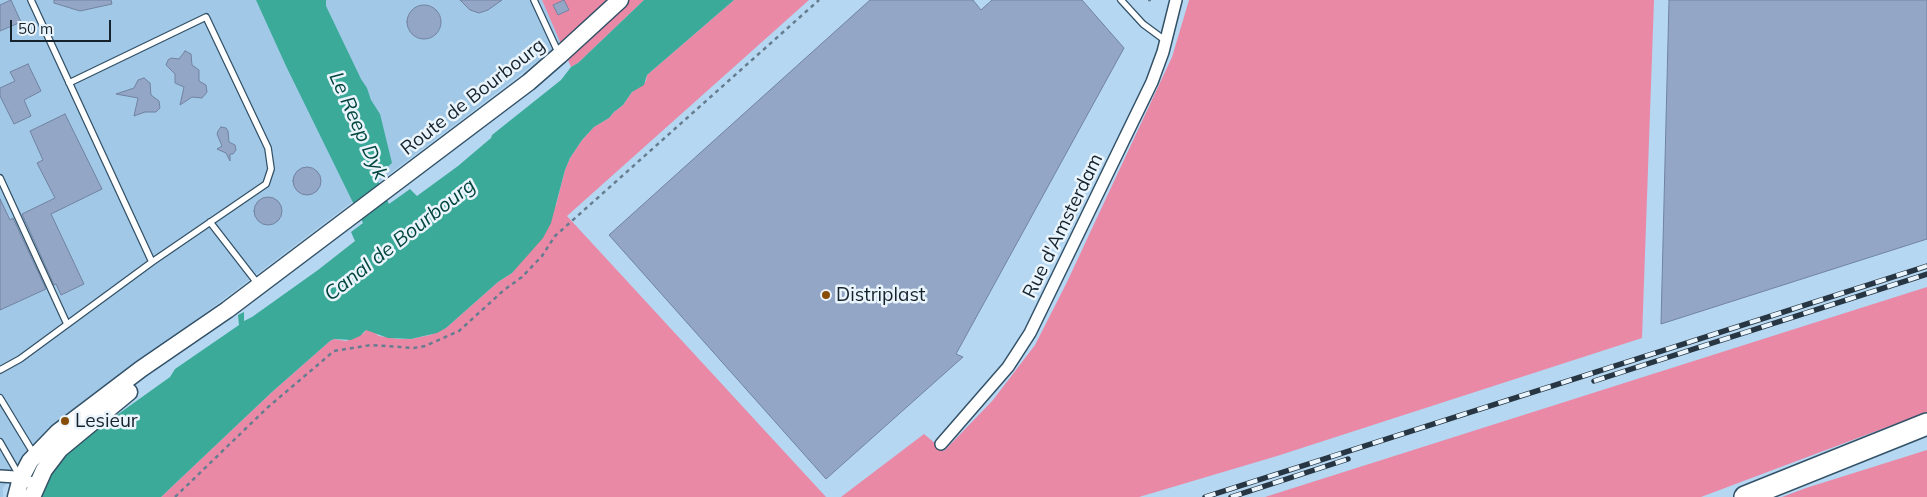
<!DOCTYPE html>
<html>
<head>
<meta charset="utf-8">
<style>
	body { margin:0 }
	#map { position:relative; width:1927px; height:497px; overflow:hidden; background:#b5d7f1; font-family:Mulish,sans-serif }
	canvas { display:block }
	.scale { position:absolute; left:10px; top:20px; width:101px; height:22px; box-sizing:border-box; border:2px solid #16232d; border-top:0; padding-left:6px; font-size:15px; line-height:18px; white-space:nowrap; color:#16232d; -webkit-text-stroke:4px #eaf4fc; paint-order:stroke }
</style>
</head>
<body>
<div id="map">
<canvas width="1927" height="497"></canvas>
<div class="scale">50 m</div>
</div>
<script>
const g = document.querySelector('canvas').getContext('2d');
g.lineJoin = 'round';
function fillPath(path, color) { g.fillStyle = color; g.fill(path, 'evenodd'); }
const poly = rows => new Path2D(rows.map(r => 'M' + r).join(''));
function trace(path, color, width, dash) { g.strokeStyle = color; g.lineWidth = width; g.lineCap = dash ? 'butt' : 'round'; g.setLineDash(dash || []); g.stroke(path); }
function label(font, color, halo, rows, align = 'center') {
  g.font = font + ' Mulish,sans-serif'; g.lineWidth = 5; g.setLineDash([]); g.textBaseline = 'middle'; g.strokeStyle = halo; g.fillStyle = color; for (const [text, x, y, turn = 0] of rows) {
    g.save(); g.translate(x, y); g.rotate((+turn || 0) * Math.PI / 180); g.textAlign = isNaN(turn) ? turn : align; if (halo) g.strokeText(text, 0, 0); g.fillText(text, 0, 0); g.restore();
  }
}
const built = poly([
	[0,0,542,0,561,43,465,117,45,434,3,488,3,497,0,497]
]);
const green = poly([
	[542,0,644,0,578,63,571,67],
	[734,0,809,0,567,216,826,497,161,497,272,392,330,341,334,339,346,341,364,333,366,330,371,330,379,336,398,339,411,339,430,335,446,328,498,282,512,273,556,205,565,170,570,158,582,140,594,127,609,118,614,112,623,105,632,92,646,81,647,75],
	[1189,0,1654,0,1642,338,1277,456,1139,497,841,497,924,434,944,451,993,400,1035,345,1067,282,1172,57],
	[1927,287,1927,412,1701,497,1265,497],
	[1927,450,1927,497,1782,497,1806,488]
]);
const water = poly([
	[256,0,326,0,326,6,361,79,367,88,371,100,380,114,392,163,376,177,389,204,410,189,417,196,458,166,491,138,492,135,561,80,571,67,578,63,644,0,734,0,647,75,644,85,632,92,623,105,614,112,609,118,594,127,582,140,570,158,565,170,551,223,543,238,512,273,498,282,446,328,437,333,411,339,388,338,366,330,360,336,351,340,334,339,330,341,272,392,161,497,40,497,50,473,68,450,170,377,175,369,239,325,238,315,244,312,244,321,252,317,318,270,355,241,351,232,363,223,286,66]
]);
const building = poly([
	[11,0,21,22,0,31,0,5,11,0],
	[54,0,111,0,112,4,80,11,54,3,54,0],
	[460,0,502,0,488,10,479,13,470,10,460,0],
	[564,0,569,10,558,15,553,5,564,0],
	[870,0,973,0,981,10,992,0,1082,0,1124,48,956,354,963,357,826,479,609,235,870,0],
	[1669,0,1927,0,1927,239,1661,324,1669,0],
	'407 22a17 17 0 1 1 34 0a17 17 0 1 1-34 0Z',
	[185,51,191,54,192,65,199,70,199,81,206,85,207,92,202,98,192,97,180,105,184,87,175,83,175,74,166,65,168,60,171,58,179,59,185,51],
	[28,64,41,91,24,100,31,116,14,124,0,96,0,88,15,81,10,72,28,64],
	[144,78,150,83,151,95,159,101,160,108,156,112,145,112,134,116,138,98,116,94,134,88,138,80,144,78],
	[65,114,102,189,51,214,84,284,61,295,56,284,54,285,22,214,55,198,37,163,43,160,30,131,65,114],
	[221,127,226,128,228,131,229,142,235,145,236,150,233,154,230,154,230,161,226,153,217,149,222,146,217,134,218,131,221,127],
	'293 181a14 14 0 1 1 28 0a14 14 0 1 1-28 0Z',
	'254 211a14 14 0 1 1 28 0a14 14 0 1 1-28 0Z',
	[0,199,10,220,13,218,46,289,0,310,0,199]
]);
const path = poly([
	[1148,0,1151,0],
	[175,497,267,408,334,351,371,345,414,348,425,346,459,331,504,290,522,277,542,256,555,236,819,0]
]);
const lane = poly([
	[534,0,559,54],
	[1121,0,1143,24,1166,41],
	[69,83,206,17,268,148,271,169,266,184,152,262],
	[0,178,67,324],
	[210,222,258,284],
	[0,370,20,359,152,262,31,0],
	[0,398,34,454],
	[0,442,19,475]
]);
const street = poly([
	[941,444,1008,367,1030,333,1152,82,1163,52,1176,0],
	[0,476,16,477,37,485]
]);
const secondary = poly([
	[16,497,21,478,30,461,58,432,141,369,227,310,529,82,560,55,620,0],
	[32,497,44,470,60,449,129,392]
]);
const highway = poly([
	[1745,497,1927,424]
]);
const rail = poly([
	[1594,381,1927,274],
	[1205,497,1927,266],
	[1231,497,1348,459]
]);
const markers = [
	[826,295,5,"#874c06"],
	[65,421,5,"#874c06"]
];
const streetNames = [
	["Route de Bourbourg",473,97,-38],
	["Rue d'Amsterdam",1063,226,-64]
];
const poiNames = [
	["Distriplast",836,295],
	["Lesieur",75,421]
];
const waterNames = [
	["Le Reep Dyk",358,126,66],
	["Canal de Bourbourg",400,240,-38]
];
fillPath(built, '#a1c9e7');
fillPath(green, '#e989a6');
fillPath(water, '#3baa99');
fillPath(building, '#94a6c6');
trace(building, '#7183a1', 1);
trace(lane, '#335167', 8);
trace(street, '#335167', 14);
trace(secondary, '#335167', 19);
trace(highway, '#335167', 24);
trace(path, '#667d8f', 2.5, [4, 4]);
trace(lane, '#fff', 5.5);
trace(street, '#fff', 11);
trace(secondary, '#fff', 16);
trace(highway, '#fff', 21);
trace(rail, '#273642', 5.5);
trace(rail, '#eaf4fc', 4, [11]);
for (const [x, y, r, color] of markers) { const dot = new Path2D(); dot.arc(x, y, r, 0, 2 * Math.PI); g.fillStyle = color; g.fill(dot); trace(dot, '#eaf4fc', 2); }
label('19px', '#16232d', '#eaf4fc', streetNames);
label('19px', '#16232d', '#eaf4fc', poiNames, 'left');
label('italic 20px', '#00453c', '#eaf4fc', waterNames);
</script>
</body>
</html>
